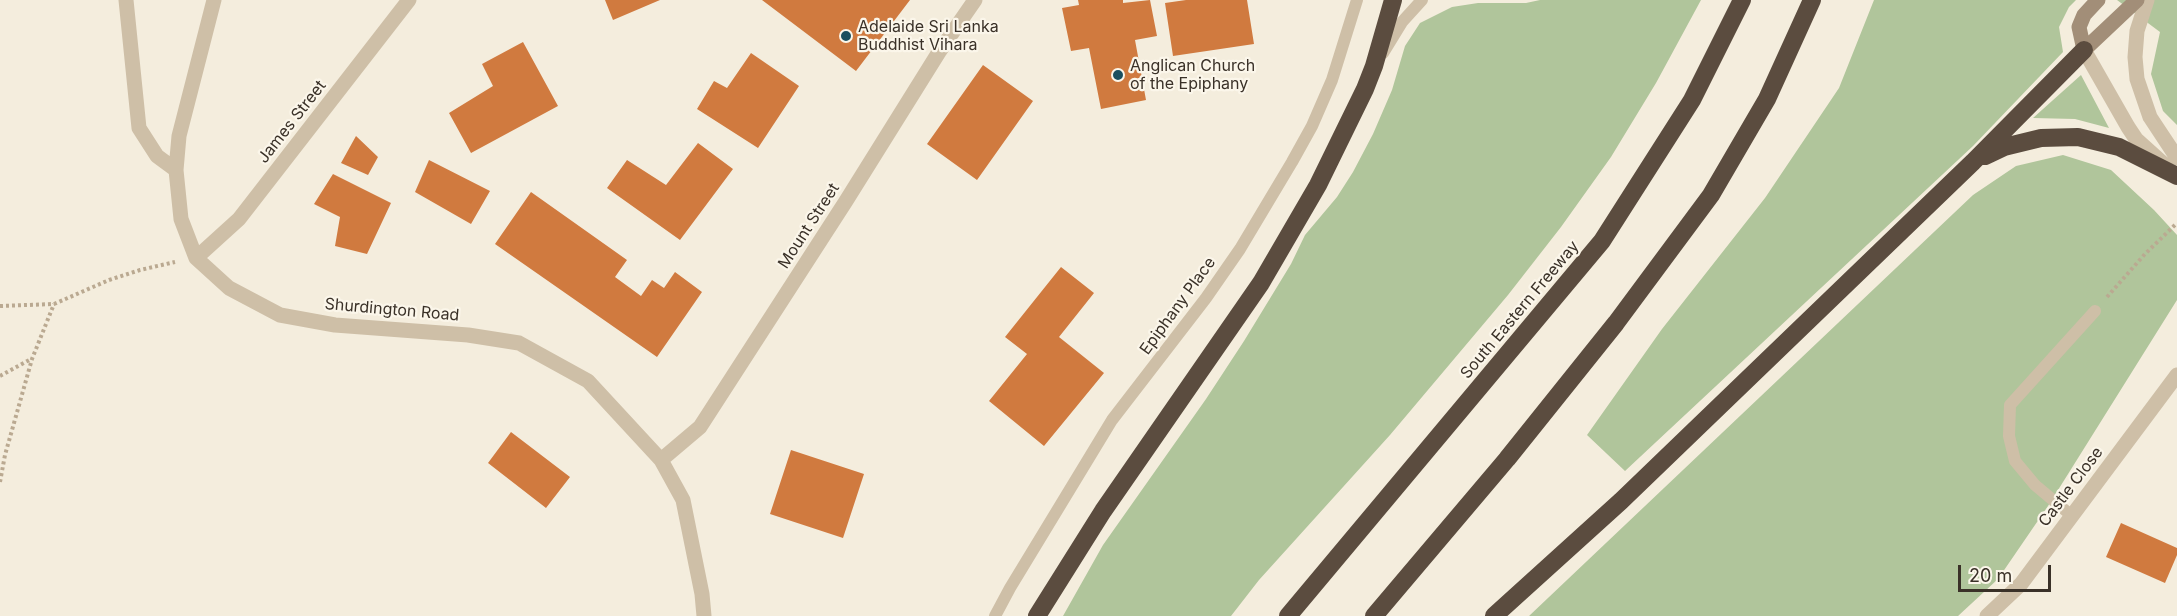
<!DOCTYPE html>
<html>
<head>
<meta charset="utf-8">
<style>
	body { margin:0 }
	#map { position:relative; width:2177px; height:616px; overflow:hidden; background:#f4eddd; font-family:Inter,sans-serif }
	canvas { display:block }
	.scale { position:absolute; left:1958px; top:565px; width:93px; height:27px; box-sizing:border-box; border:3px solid #3a3128; border-top:0; padding-left:8px; font-size:18px; line-height:21px; white-space:nowrap; color:#3a3128; -webkit-text-stroke:4px #fbf6ea; paint-order:stroke }
</style>
</head>
<body>
<div id="map">
<canvas width="2177" height="616"></canvas>
<div class="scale">20 m</div>
</div>
<script>
const g = document.querySelector('canvas').getContext('2d');
g.lineJoin = 'round';
function fillPath(path, color) { g.fillStyle = color; g.fill(path, 'evenodd'); }
const poly = rows => new Path2D(rows.map(r => 'M' + r).join(''));
function trace(path, color, width, dash) { g.strokeStyle = color; g.lineWidth = width; g.lineCap = dash ? 'butt' : 'round'; g.setLineDash(dash || []); g.stroke(path); }
function label(font, color, halo, rows, align = 'center') {
  g.font = font + ' Inter,sans-serif'; g.lineWidth = 4.5; g.setLineDash([]); g.textBaseline = 'middle'; g.strokeStyle = halo; g.fillStyle = color; for (const [text, x, y, turn = 0] of rows) {
    g.save(); g.translate(x, y); g.rotate((+turn || 0) * Math.PI / 180); g.textAlign = isNaN(turn) ? turn : align; if (halo) g.strokeText(text, 0, 0); g.fillText(text, 0, 0); g.restore();
  }
}
const green = poly([
	[1540,0,1701,0,1656,83,1611,157,1561,227,1508,295,1390,435,1259,580,1231,616,1063,616,1103,545,1206,399,1244,341,1291,264,1305,235,1337,197,1353,172,1373,134,1392,90,1405,46,1420,23,1452,7,1478,3,1526,3],
	[1874,0,2076,0,2069,7,2059,27,2063,52,1973,146,1625,471,1587,435,1662,329,1765,198,1839,88],
	[2117,0,2177,0,2177,125,2163,111,2151,74,2160,32],
	[2081,75,2109,128,2075,119,2033,118],
	[2063,155,2111,170,2154,210,2177,235,2177,300,2048,506,1998,579,1958,616,1529,616,1973,195,2016,166]
]);
const building = poly([
	[605,0,660,0,613,20],
	[762,0,910,0,856,71],
	[1078,0,1123,0,1123,3,1150,0,1157,36,1135,40,1146,100,1101,109,1089,48,1071,51,1062,8,1079,5],
	[1186,0,1247,0,1254,44,1173,56,1165,3],
	[523,42,558,106,471,153,449,113,493,86,482,64],
	[751,53,799,86,758,148,697,109,714,81,727,88],
	[983,65,1033,101,977,180,927,144],
	[356,136,378,157,368,175,341,163],
	[698,143,733,169,680,240,607,188,627,160,666,185],
	[429,160,490,191,471,224,415,192],
	[333,174,391,203,367,254,335,246,340,217,314,204],
	[531,192,627,260,615,277,641,296,652,280,664,288,675,272,702,292,657,357,495,244],
	[1061,267,1094,293,1059,337,1104,373,1044,446,989,401,1027,354,1005,337],
	[511,432,570,477,546,508,488,463],
	[791,450,864,474,843,538,770,514],
	[2121,523,2177,548,2177,555,2165,583,2106,557]
]);
const path = poly([
	[2107,297,2145,254,2177,223],
	[0,306,54,304,109,280,140,270,175,262],
	[0,376,31,359],
	[0,482,5,455,32,359,54,304]
]);
const lane = poly([
	[1383,53,1402,22,1422,0],
	[2072,516,2035,485,2015,461,2009,436,2010,405,2095,311],
	[995,616,1010,588,1112,420,1206,298,1240,249,1292,162,1312,126,1332,80,1357,0]
]);
const street = poly([
	[126,0,139,128,157,156,176,170],
	[214,0,179,136,176,170,181,219,196,258,229,288,280,315,335,325,468,335,519,343,588,381,661,460,683,500,702,594,704,616],
	[2147,0,2137,31,2135,57,2137,79,2150,117,2177,158],
	[2084,50,2128,127,2136,139,2166,166],
	[196,258,239,219,409,0],
	[661,460,700,427,846,201,939,52,975,0],
	[1987,616,2021,584,2177,375]
]);
const secondary = poly([
	[2098,0,2084,15,2079,27,2084,50,2137,0]
]);
const highway = poly([
	[1985,156,2004,147,2041,138,2078,137,2119,147,2177,176],
	[1037,616,1103,511,1261,283,1318,185,1365,89,1374,66,1393,0],
	[1288,616,1602,241,1692,100,1742,0],
	[1374,616,1507,459,1616,323,1711,195,1767,99,1812,0],
	[1494,616,1621,501,1973,162,2084,50]
]);
const markers = [
	[846,36,6,"#1a4f5f"],
	[1118,75,6,"#1a4f5f"]
];
const poiNames = [
	["Adelaide Sri Lanka",858,27],
	["Buddhist Vihara",858,45],
	["Anglican Church",1130,66],
	["of the Epiphany",1130,84]
];
const streetNames = [
	["James Street",292,122,-52],
	["Mount Street",809,226,-57],
	["Epiphany Place",1178,306,-54],
	["Shurdington Road",392,310,5],
	["South Eastern Freeway",1520,310,-50],
	["Castle Close",2071,487,-53]
];
fillPath(green, '#b0c59b');
fillPath(building, '#d07a3f');
trace(path, '#baa991', 4, [3, 3]);
trace(lane, '#cebfa7', 12);
trace(street, '#cebfa7', 15);
trace(secondary, '#a28e78', 15);
trace(highway, '#5b4c3f', 18);
for (const [x, y, r, color] of markers) { const dot = new Path2D(); dot.arc(x, y, r, 0, 2 * Math.PI); g.fillStyle = color; g.fill(dot); trace(dot, '#fbf6ea', 2); }
label('16px', '#3a3128', '#fbf6ea', poiNames, 'left');
label('16px', '#3a3128', '#fbf6ea', streetNames);
</script>
</body>
</html>
